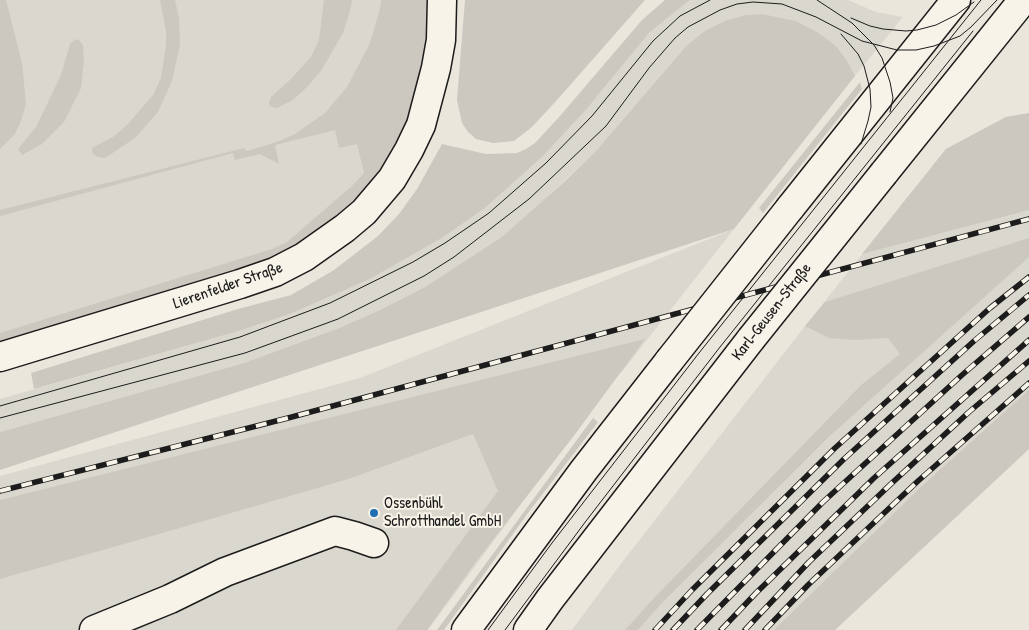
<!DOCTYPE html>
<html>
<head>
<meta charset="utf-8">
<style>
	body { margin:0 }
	canvas { display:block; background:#eae6dc }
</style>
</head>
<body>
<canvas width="1029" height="630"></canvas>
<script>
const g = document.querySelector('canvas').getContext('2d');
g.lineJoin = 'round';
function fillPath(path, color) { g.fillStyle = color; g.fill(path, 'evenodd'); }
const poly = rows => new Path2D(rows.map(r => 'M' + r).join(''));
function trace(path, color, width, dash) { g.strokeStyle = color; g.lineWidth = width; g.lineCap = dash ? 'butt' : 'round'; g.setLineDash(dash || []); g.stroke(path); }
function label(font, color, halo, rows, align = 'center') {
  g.font = font + ' "Patrick Hand",sans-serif'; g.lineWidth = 4; g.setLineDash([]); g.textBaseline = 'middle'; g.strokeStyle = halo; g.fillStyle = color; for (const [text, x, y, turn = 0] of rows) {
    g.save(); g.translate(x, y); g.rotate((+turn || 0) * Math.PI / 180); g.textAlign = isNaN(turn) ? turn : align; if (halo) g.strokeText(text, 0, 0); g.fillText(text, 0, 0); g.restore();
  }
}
const built = poly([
	[0,0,434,0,396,153,299,254,0,349],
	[690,0,848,0,876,12,903,17,855,76,848,62,837,47,819,33,796,21,763,14,746,15,727,20,706,30,687,45,595,152,533,210,503,236,425,287,380,310,339,328,244,363,0,432,0,399,239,331,290,314,370,279,442,238,485,208,542,157,585,111,650,32],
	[1029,113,1029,449,835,630,638,630,664,601,831,435,908,364,860,386,651,601,625,630,572,630,617,569,805,326,946,149,1006,117],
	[734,229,621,373,0,535,0,476,360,378],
	[473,434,538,481,428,630,0,630,0,579,125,544,349,479]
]);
const green = poly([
	[0,0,6,0,22,63,26,104,21,121,15,134,0,149],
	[160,0,175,0,179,18,180,45,172,81,158,112,135,138,111,154,104,158,98,157,93,154,92,148,113,137,128,124,153,95,161,78,166,46,166,31],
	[324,0,352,0,350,11,343,33,321,71,307,87,293,100,277,108,272,107,269,104,271,97,291,79,311,57,319,40],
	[381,0,432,0,428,62,408,126,374,184,347,212,298,250,263,265,0,345,0,333,272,249,287,242,352,186,364,173,357,144,339,148,335,130,275,145,279,164,260,154,235,160,233,153,0,216,0,210,244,148,247,151,277,142,295,134,325,113,347,87,370,43,380,9],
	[465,0,645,0,557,100,532,127,514,141,493,143,476,139,468,132,462,123,457,100],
	[665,0,690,0,650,32,585,111,542,157,485,208,442,238,370,279,290,314,239,331,34,389,31,373,238,309,291,295,334,270,378,236,399,214,417,189,442,144,486,154,517,153,526,149,535,143,560,116,642,20],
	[763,14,796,21,819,33,837,47,848,62,855,76,734,229,0,470,0,432,244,363,339,328,380,310,425,287,503,236,565,181,595,152,687,45,706,30,727,20,746,15],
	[78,39,83,45,84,60,81,88,64,122,42,144,22,155,18,149,36,127,61,75,70,44,73,41],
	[860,82,862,89,763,213,759,208],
	[1029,113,1029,210,862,254,946,149,1006,117],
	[1029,238,1029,257,831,435,664,601,638,630,625,630,651,601,860,386,900,354,888,338,855,340,829,338,805,326,825,302],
	[645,339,576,433,475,563,427,630,396,630,498,491,473,434,349,479,125,544,0,579,0,500],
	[1029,390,1029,449,835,630,774,630,922,486],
	[593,418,598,422,528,513,444,630,437,630]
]);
const minor = poly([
	[0,357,240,284,275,272,304,257,345,228,364,212,392,179,409,150,421,125,436,68,441,40,442,0],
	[94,630,170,599,225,572,335,531,354,536,374,543]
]);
const major = poly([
	[884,173,1023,0],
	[790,208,956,0],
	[466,630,584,470,669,361],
	[528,630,550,599,751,339]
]);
const tram = poly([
	[817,0,852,23,874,45,882,58,890,82,893,98,890,112],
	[851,18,870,26,883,29,906,31,917,30,936,25,956,15,974,2],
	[841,34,858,54,864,66,870,89,871,107,868,121,861,144],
	[0,406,240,337,330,303,413,262,445,243,489,213,546,163,592,116,653,41,680,16,710,0],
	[0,418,245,353,338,319,424,276,454,257,529,199,606,126,649,68,675,38,688,27,720,10,737,4,753,2,782,4,816,17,862,41,897,50,916,50,934,46,960,36,971,27,997,0],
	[488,630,552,543,699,353,981,0],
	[505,630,586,521,720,347,973,31]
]);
const rail = poly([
	[0,491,288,418,1029,219],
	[655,630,692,590,835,448,990,308,1029,277],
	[673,630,707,594,844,459,974,341,1029,295],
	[697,630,823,502,962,375,1029,317],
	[721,630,756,593,874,478,1029,340],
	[745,630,809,562,893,482,969,412,1029,361],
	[765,630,808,585,918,481,1029,383]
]);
const majorBridge = poly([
	[751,339,884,173],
	[669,361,790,208]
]);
const markers = [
	[374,513,5,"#1f6fb2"]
];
const streetNames = [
	["Lierenfelder Straße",228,286,-19],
	["Karl-Geusen-Straße",772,312,-52]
];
const poiNames = [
	["Ossenbühl",384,504],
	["Schrotthandel GmbH",384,522]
];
fillPath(built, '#dad7ce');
fillPath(green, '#ccc8c0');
trace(minor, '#1c1c1c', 31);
trace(major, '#1c1c1c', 31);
trace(minor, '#f7f3e8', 28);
trace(major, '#f7f3e8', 28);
trace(tram, '#1c1c1c', 1);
trace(rail, '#1c1c1c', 5.5);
trace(rail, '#f7f3e8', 4, [11]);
trace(majorBridge, '#1c1c1c', 31, []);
trace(majorBridge, '#f7f3e8', 28);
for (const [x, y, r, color] of markers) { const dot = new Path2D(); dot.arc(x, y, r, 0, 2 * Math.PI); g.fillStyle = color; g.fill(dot); trace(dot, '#f7f3e8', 2); }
label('16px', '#1c1c1c', '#f7f3e8', streetNames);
label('16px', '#1c1c1c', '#f7f3e8', poiNames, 'left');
</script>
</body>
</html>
